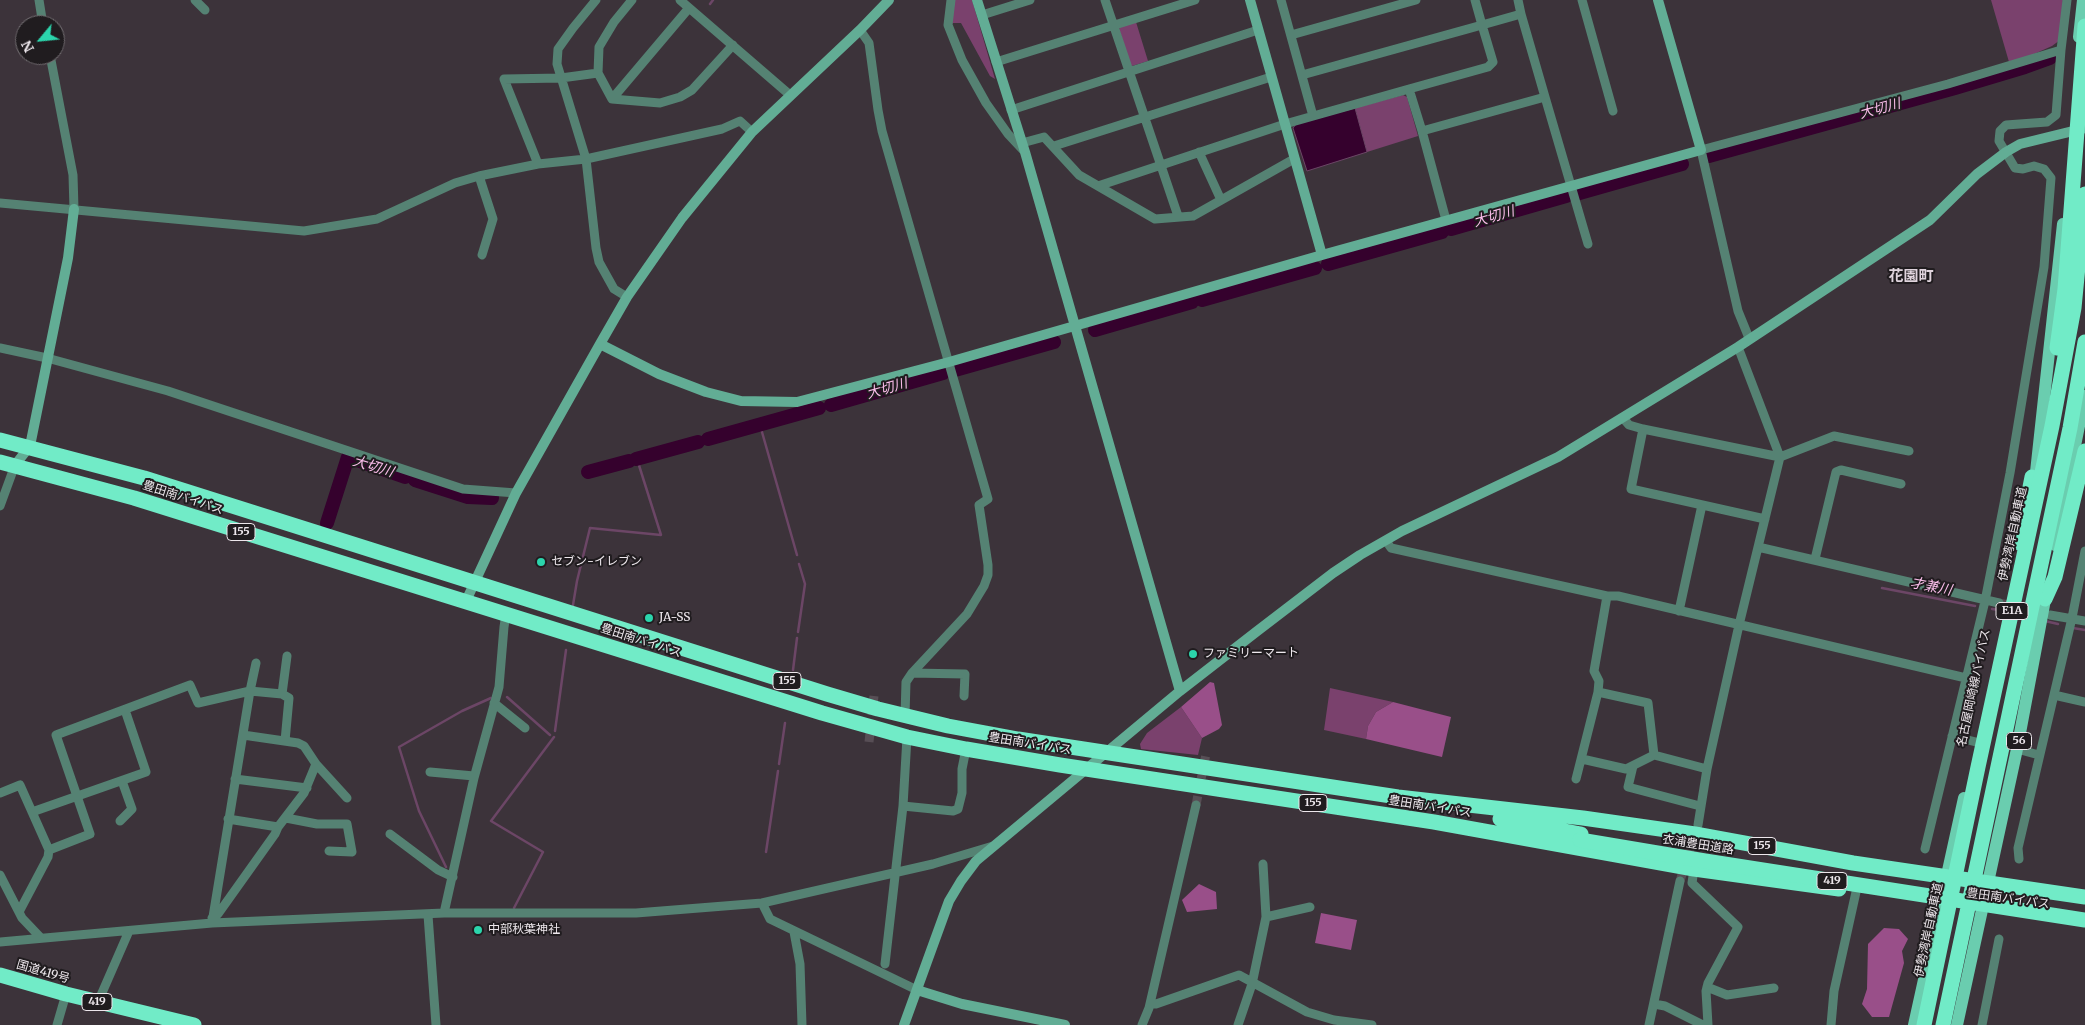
<!DOCTYPE html>
<html>
<head>
<meta charset="utf-8">
<style>
	body { margin:0 }
	#map { position:relative; width:2085px; height:1025px; overflow:hidden; background:#3c333a; font-family:Merriweather,serif }
	canvas { display:block }
	.north { position:absolute; left:15px; top:15px; width:50px; height:50px; box-sizing:border-box; background:#201c1f; border:1px solid #726d71; border-radius:50%; rotate:242deg; font-size:14px; font-weight:700; line-height:20px; text-align:center; color:#ede7ec }
	.north::after { content:''; display:block; margin:auto; width:18px; height:22px; background:#2bd5ac; clip-path:polygon(50% 0,100% 100%,50% 72%,0 100%) }
</style>
</head>
<body>
<div id="map">
<canvas width="2085" height="1025"></canvas>
<div class="north">N</div>
</div>
<script>
const g = document.querySelector('canvas').getContext('2d');
g.lineJoin = 'round';
function fillPath(path, color) { g.fillStyle = color; g.fill(path, 'evenodd'); }
const poly = rows => new Path2D(rows.map(r => 'M' + r).join(''));
function trace(path, color, width, dash) { g.strokeStyle = color; g.lineWidth = width; g.lineCap = dash ? 'butt' : 'round'; g.setLineDash(dash || []); g.stroke(path); }
function label(font, color, halo, rows, align = 'center') {
  g.font = font + ' Merriweather,"Noto Sans JP",serif'; g.lineWidth = 4; g.setLineDash([]); g.textBaseline = 'middle'; g.strokeStyle = halo; g.fillStyle = color; for (const [text, x, y, turn = 0] of rows) {
    g.save(); g.translate(x, y); g.rotate((+turn || 0) * Math.PI / 180); g.textAlign = isNaN(turn) ? turn : align; if (halo) g.strokeText(text, 0, 0); g.fillText(text, 0, 0); g.restore();
  }
}
const green = poly([
	[953,0,972,0,995,79,990,76,961,23,953,23,950,26],
	[1991,0,2063,0,2060,40,2052,46,2025,58,2009,62],
	[1136,22,1148,61,1132,66,1130,64,1119,29,1120,27],
	[1403,95,1407,97,1418,136,1367,152,1355,108],
	[1330,688,1393,702,1376,712,1368,726,1366,739,1324,730],
	[1181,707,1202,738,1198,755,1141,749,1140,744,1147,733]
]);
const forest = poly([
	[1210,682,1214,683,1222,725,1219,729,1202,738,1181,707],
	[1393,702,1451,717,1442,757,1366,739,1368,726,1376,712],
	[1199,884,1216,892,1217,909,1187,912,1182,900],
	[1321,913,1357,920,1351,950,1315,943],
	[1884,928,1899,929,1908,939,1902,951,1904,963,1889,1017,1872,1017,1862,1004,1867,989,1868,944]
]);
const water = poly([
	[1355,108,1367,152,1307,171,1293,128,1297,123,1355,108]
]);
const stream = poly([
	[710,4,713,0],
	[760,425,797,555],
	[1882,588,1975,606],
	[573,605,577,581,590,528,661,535,637,459],
	[1992,609,1999,610],
	[2045,621,2058,624],
	[2073,628,2085,630],
	[798,632,805,584,799,564],
	[793,670,797,638],
	[507,697,550,735],
	[555,731,566,650],
	[779,764,785,723],
	[766,852,778,771],
	[446,867,419,811,399,747,462,711,491,698],
	[514,908,543,852,491,821,554,737]
]);
const river = poly([
	[1709,156,1955,88,2025,67,2050,58],
	[1576,194,1682,164],
	[1451,229,1566,196],
	[1328,264,1442,232],
	[1202,300,1315,268],
	[1095,330,1192,302],
	[955,370,1054,342],
	[831,405,943,373],
	[708,439,819,408],
	[636,459,698,442],
	[588,472,629,461],
	[415,480,468,497,492,498],
	[327,523,348,457,405,477]
]);
const streetTunnel = poly([
	[1999,603,2035,611],
	[869,742,874,696],
	[1196,805,1206,754],
	[1680,881,1696,831]
]);
const street = poly([
	[39,0,43,25],
	[195,0,205,10],
	[596,0,573,28,558,49,557,64,586,159,596,248,599,262,614,289,627,297],
	[632,0,614,22,599,47,598,73,612,99,660,103,680,97,692,90,733,45],
	[680,0,790,95],
	[951,0,948,25,962,60,986,103,1008,134,1023,150],
	[1105,0,1178,216],
	[1281,0,1313,116],
	[1518,0,1521,14],
	[1582,0,1613,111],
	[982,15,1030,0],
	[860,30,869,43,878,110,882,131,988,499,979,505,988,565,988,575,984,586,967,614,912,673,906,682,905,716],
	[1291,35,1416,0],
	[50,55,73,175,74,209],
	[996,62,1195,0],
	[1302,75,1482,25,1521,14,1545,97,1422,131,1409,89,1488,67,1493,62,1482,25,1475,0],
	[1545,97,1588,244],
	[612,99,689,8],
	[1011,110,1258,30],
	[1422,131,1446,220],
	[1022,143,1044,137,1079,175,1155,219,1193,216,1294,159],
	[1054,146,1271,77],
	[1199,152,1221,200],
	[538,164,504,79,561,78,598,73],
	[479,176,493,219,482,255],
	[1098,186,1285,124,1409,89],
	[0,203,304,231,377,219,455,183,479,176,538,164,586,159,722,129,740,121,752,132],
	[1749,338,1738,311,1701,150,1948,84,2061,50,2067,0],
	[0,348,47,358,168,391,463,489,516,493],
	[1623,418,1629,425,1643,429,1780,457,1834,436,1909,451],
	[1643,429,1631,489,1765,519],
	[0,506,15,465],
	[1386,541,1391,548,1607,596,1618,596,1966,678],
	[1758,547,1999,603],
	[1815,559,1836,472,1841,470,1901,484],
	[1679,611,1702,505],
	[2050,615,2085,621],
	[256,663,250,691,282,694,289,698,285,741],
	[912,673,965,674,964,696],
	[1598,692,1648,703,1654,755],
	[282,694,287,656],
	[2054,695,2085,702],
	[494,703,525,728],
	[243,735,298,743,304,746,316,764,347,798],
	[1952,736,1976,742],
	[2017,749,2039,755],
	[1582,759,1626,769,1654,755,1707,769],
	[1633,766,1628,787,1700,806],
	[430,772,474,776],
	[235,779,307,788],
	[1576,779,1598,692,1599,681,1594,671,1607,596],
	[0,793,20,785,49,850,48,857,19,912],
	[903,806,953,811,958,809,962,793,962,769,966,749],
	[32,812,146,772,125,710],
	[286,818,317,824,347,824,352,852,329,851],
	[228,819,278,827,304,793,316,764],
	[120,821,132,809,122,781],
	[1698,825,1707,769,1739,625,1780,457,1738,347],
	[390,834,438,870,453,877],
	[1925,849,1985,601,2010,473,2044,267,2051,178,2044,169,2034,166,2023,169,2015,168,1999,141,2000,131,2006,125,2047,122,2056,115,2061,50],
	[49,850,90,834,56,735,190,685,198,703,250,691,212,923],
	[2019,859,2018,848,2072,618,2085,551],
	[1694,869,1692,883,1738,927,1708,983,1706,991,1708,1025],
	[0,875,22,918,41,938],
	[762,903,770,919,917,990],
	[444,913,474,778,499,687,504,627,506,614],
	[428,915,436,1025],
	[1266,917,1310,907],
	[212,918,218,914,275,834,278,827],
	[794,932,800,964,802,1025],
	[0,942,212,923,444,913,636,913,762,903,933,864,993,846],
	[885,964,903,806,907,737],
	[1707,987,1727,995,1774,988],
	[98,1002,129,931],
	[1150,1004,1156,1004,1239,975,1307,1012,1334,1020,1372,1025],
	[1654,1004,1665,1006,1703,1025],
	[57,1025,66,994],
	[1142,1025,1149,1008,1196,805],
	[1238,1025,1252,984,1266,917,1263,864],
	[1649,1025,1680,881],
	[1831,1025,1834,991,1856,892],
	[1982,1025,1999,939]
]);
const secondary = poly([
	[977,0,1025,152,1180,691],
	[1250,0,1322,255],
	[600,344,659,374,706,392,741,401,797,402,949,362,1322,255,1701,150,1658,0],
	[15,465,30,446,68,258,74,209],
	[466,601,516,493,600,344,627,297,682,218,752,132,860,30,889,0],
	[917,990,962,1004,1065,1025],
	[904,1025,949,901,961,881,976,861,1180,691,1256,632,1333,573,1360,555,1402,531,1558,457,1738,347,1930,220,1977,174,2006,152,2020,144,2085,128]
]);
const primary = poly([
	[2079,37,2083,0],
	[2036,472,2063,224],
	[2055,545,2085,396],
	[1914,1025,1964,798],
	[1957,1025,2017,749,2047,589]
]);
const highway = poly([
	[0,440,144,478,827,694,878,709,948,726,1018,739,1398,797,1583,818,1695,834,1853,863,2085,897],
	[0,462,134,498,822,713,907,737,966,749,1060,765,1434,822,1694,869,1839,889],
	[2019,543,2032,477],
	[2045,599,2055,577,2085,451],
	[1500,819,1581,834],
	[0,975,66,994,194,1025]
]);
const highwayBridge = poly([
	[2057,348,2065,289,2085,26],
	[1580,840,1705,861,2085,920],
	[1924,1025,1978,767,2052,426,2074,308,2085,194],
	[1943,1025,2070,428,2085,342]
]);
const markers = [
	[541,562,5,"#2bd5ac"],
	[649,618,5,"#2bd5ac"],
	[1193,654,5,"#2bd5ac"],
	[478,930,5,"#2bd5ac"]
];
const shields = [
	[241,532,28],
	[2012,611,32],
	[787,681,28],
	[2019,741,25],
	[1313,803,28],
	[1762,846,28],
	[1832,881,30],
	[97,1002,30]
];
const shieldNames = [
	["155",241,532],
	["E1A",2012,611],
	["155",787,681],
	["56",2019,741],
	["155",1313,803],
	["155",1762,846],
	["419",1832,881],
	["419",97,1002]
];
const streetNames = [
	["豊田南バイパス",183,498,18],
	["伊勢湾岸自動車道",2013,534,-78],
	["豊田南バイパス",641,641,18],
	["名古屋岡崎線バイパス",1974,688,-78],
	["豊田南バイパス",1030,744,9],
	["豊田南バイパス",1430,807,9],
	["衣浦豊田道路",1698,845,9],
	["豊田南バイパス",2008,899,8],
	["伊勢湾岸自動車道",1929,930,-78],
	["国道419号",43,972,16]
];
const poiNames = [
	["セブン-イレブン",551,562],
	["JA-SS",659,618],
	["ファミリーマート",1203,654],
	["中部秋葉神社",488,930]
];
const waterNames = [
	["大切川",1880,109,-15],
	["大切川",1494,217,-16],
	["大切川",887,389,-16],
	["大切川",373,467,17],
	["才兼川",1931,587,11]
];
const quarterNames = [
	["花園町",1911,277]
];
fillPath(green, '#7a416d');
fillPath(forest, '#994f89');
fillPath(water, '#35012d');
trace(water, '#6c4666', 1);
trace(stream, '#6c4666', 2.5);
trace(river, '#35012d', 14);
trace(streetTunnel, '#574e55', 9, [9, 4.5]);
trace(street, '#558273', 9);
trace(secondary, '#62ad95', 10);
trace(primary, '#6acdaf', 12);
trace(highway, '#71ebc7', 15);
trace(highwayBridge, '#71ebc7', 15);
for (const [x, y, r, color] of markers) { const dot = new Path2D(); dot.arc(x, y, r, 0, 2 * Math.PI); g.fillStyle = color; g.fill(dot); trace(dot, '#201c1f', 2); }
for (const [x, y, w] of shields) { const box = new Path2D(); box.roundRect(x - w / 2, y - 8.5, w, 17, 4); g.fillStyle = '#201c1f'; g.fill(box); trace(box, '#ede7ec', 1); }
label('bold 11px', '#ede7ec', null, shieldNames);
label('12px', '#ede7ec', '#201c1f', streetNames);
label('12px', '#ede7ec', '#201c1f', poiNames, 'left');
label('italic 14px', '#f9bce9', '#201c1f', waterNames);
label('bold 15px', '#e0d4dd', '#201c1f', quarterNames);
</script>
</body>
</html>
